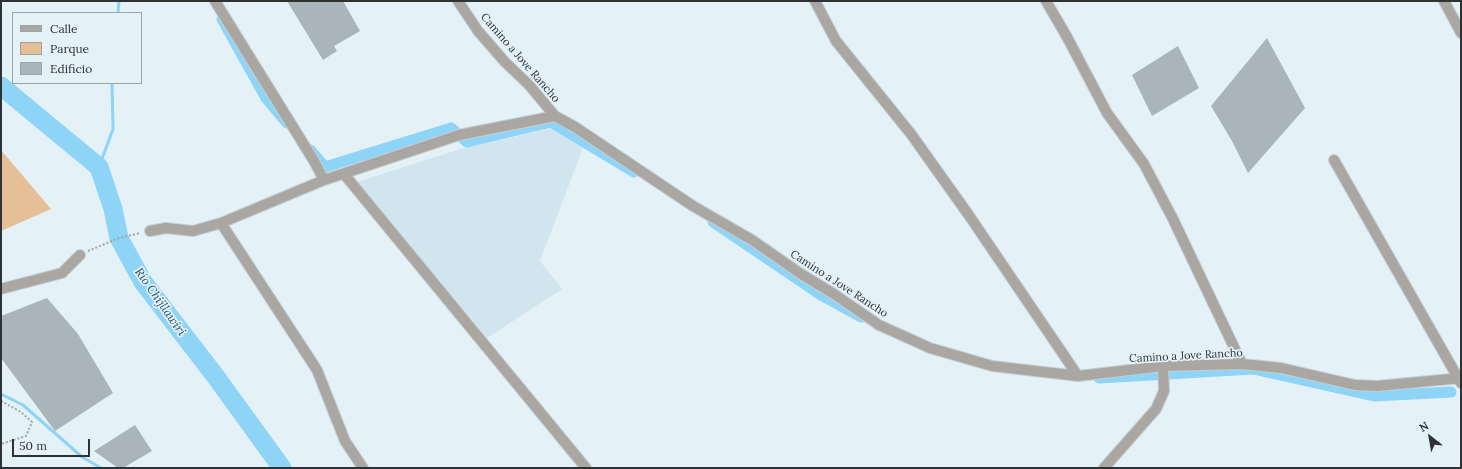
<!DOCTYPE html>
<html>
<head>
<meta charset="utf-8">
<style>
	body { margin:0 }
	#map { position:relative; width:1462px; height:469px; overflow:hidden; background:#e4f1f7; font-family:Lora,serif }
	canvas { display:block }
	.frame { position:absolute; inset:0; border:2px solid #2e3235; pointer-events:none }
	.legend { position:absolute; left:12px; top:12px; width:130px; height:72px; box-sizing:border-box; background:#e4f1f7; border:1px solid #9ba5a9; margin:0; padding:5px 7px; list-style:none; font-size:12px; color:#2e3235 }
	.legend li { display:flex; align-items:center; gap:8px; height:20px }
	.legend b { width:20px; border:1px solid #9ba5a9 }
	.north { position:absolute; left:1410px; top:417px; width:40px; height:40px; -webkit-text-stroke:3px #e4f1f7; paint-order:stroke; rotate:329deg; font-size:11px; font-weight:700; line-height:16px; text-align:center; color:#2e3235 }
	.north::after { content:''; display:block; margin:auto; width:14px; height:18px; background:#2e3235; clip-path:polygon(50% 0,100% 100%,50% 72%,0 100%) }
	.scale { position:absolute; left:12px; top:439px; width:78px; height:18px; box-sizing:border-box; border:2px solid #2e3235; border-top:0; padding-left:5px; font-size:12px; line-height:14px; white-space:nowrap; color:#2e3235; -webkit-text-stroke:3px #e4f1f7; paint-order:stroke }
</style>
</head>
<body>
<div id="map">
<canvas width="1462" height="469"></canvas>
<div class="frame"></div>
<ul class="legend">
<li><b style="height:5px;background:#aaa6a2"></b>Calle</li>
<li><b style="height:11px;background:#e6bf96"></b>Parque</li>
<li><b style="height:11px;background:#a9b5bb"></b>Edificio</li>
</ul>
<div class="north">N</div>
<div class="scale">50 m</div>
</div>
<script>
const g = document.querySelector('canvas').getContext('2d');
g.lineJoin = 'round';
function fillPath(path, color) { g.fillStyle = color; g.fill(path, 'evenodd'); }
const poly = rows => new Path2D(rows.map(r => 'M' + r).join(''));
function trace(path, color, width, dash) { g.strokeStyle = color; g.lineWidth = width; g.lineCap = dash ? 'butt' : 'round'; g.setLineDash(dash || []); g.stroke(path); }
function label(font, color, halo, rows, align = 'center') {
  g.font = font + ' Lora,serif'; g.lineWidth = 3.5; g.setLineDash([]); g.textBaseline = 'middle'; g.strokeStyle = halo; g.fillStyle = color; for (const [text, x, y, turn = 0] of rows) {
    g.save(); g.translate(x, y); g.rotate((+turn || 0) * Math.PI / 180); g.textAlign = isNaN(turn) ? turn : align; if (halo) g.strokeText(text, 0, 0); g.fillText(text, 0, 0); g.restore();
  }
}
const built = poly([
	[552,128,584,145,540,261,562,289,487,338,357,182,457,150]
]);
const green = poly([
	[1,150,51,209,1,231]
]);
const stream = poly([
	[118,13,119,1],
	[99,167,113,129,112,83],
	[1,394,23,405,82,457,101,468]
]);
const canal = poly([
	[222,19,266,98,287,123],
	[310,150,325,167,451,128,467,142,551,122,634,172],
	[713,222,821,295,861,317],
	[1099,378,1253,369,1374,396,1451,392]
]);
const river = poly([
	[1,86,99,167,113,209,119,238,143,282,216,377,282,468]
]);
const building = poly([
	[287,1,343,1,360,31,334,46,337,51,323,60],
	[1267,38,1305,108,1248,173,1232,141,1211,106],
	[1178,46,1199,88,1152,116,1132,75],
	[47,298,78,334,113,393,55,431,1,358,1,316],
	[135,425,152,451,123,468,118,468,94,451]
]);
const path = poly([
	[88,251,119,238,140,233],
	[1,401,21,412,32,422,26,436,1,444]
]);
const minor = poly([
	[215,1,314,161,324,180],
	[458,1,478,31,504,61,529,85,555,116,575,127,693,206,752,240,801,274,834,294,879,325,930,348,992,366,1078,376,1163,366,1242,364,1281,368,1355,385,1377,386,1461,378],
	[815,1,836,41,911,134,968,214,1078,376],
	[1046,1,1067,37,1107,113,1144,164,1173,219,1242,364],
	[1444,1,1461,33],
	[1334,160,1461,383],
	[344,174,586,468],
	[221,223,317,370,345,441,363,468],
	[150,231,166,228,193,231,221,223,324,180,459,135,555,116],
	[1,289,62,273,80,255],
	[1104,468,1156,409,1164,391,1163,366]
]);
const streetNames = [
	["Camino a Jove Rancho",520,58,49],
	["Camino a Jove Rancho",839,284,33],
	["Camino a Jove Rancho",1186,356,-3]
];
const waterNames = [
	["Río Chijllawiri",160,302,55]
];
fillPath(built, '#d1e5ef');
fillPath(green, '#e6bf96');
trace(stream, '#8dd4f7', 3);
trace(canal, '#8dd4f7', 11);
trace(river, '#8dd4f7', 19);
fillPath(building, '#a9b5bb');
trace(minor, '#c3cfd4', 12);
trace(path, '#9da7ab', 2, [2, 2]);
trace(minor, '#aaa6a2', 10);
label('11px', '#2e3235', '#e4f1f7', streetNames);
label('italic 12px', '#1c546c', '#e4f1f7', waterNames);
</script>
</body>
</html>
